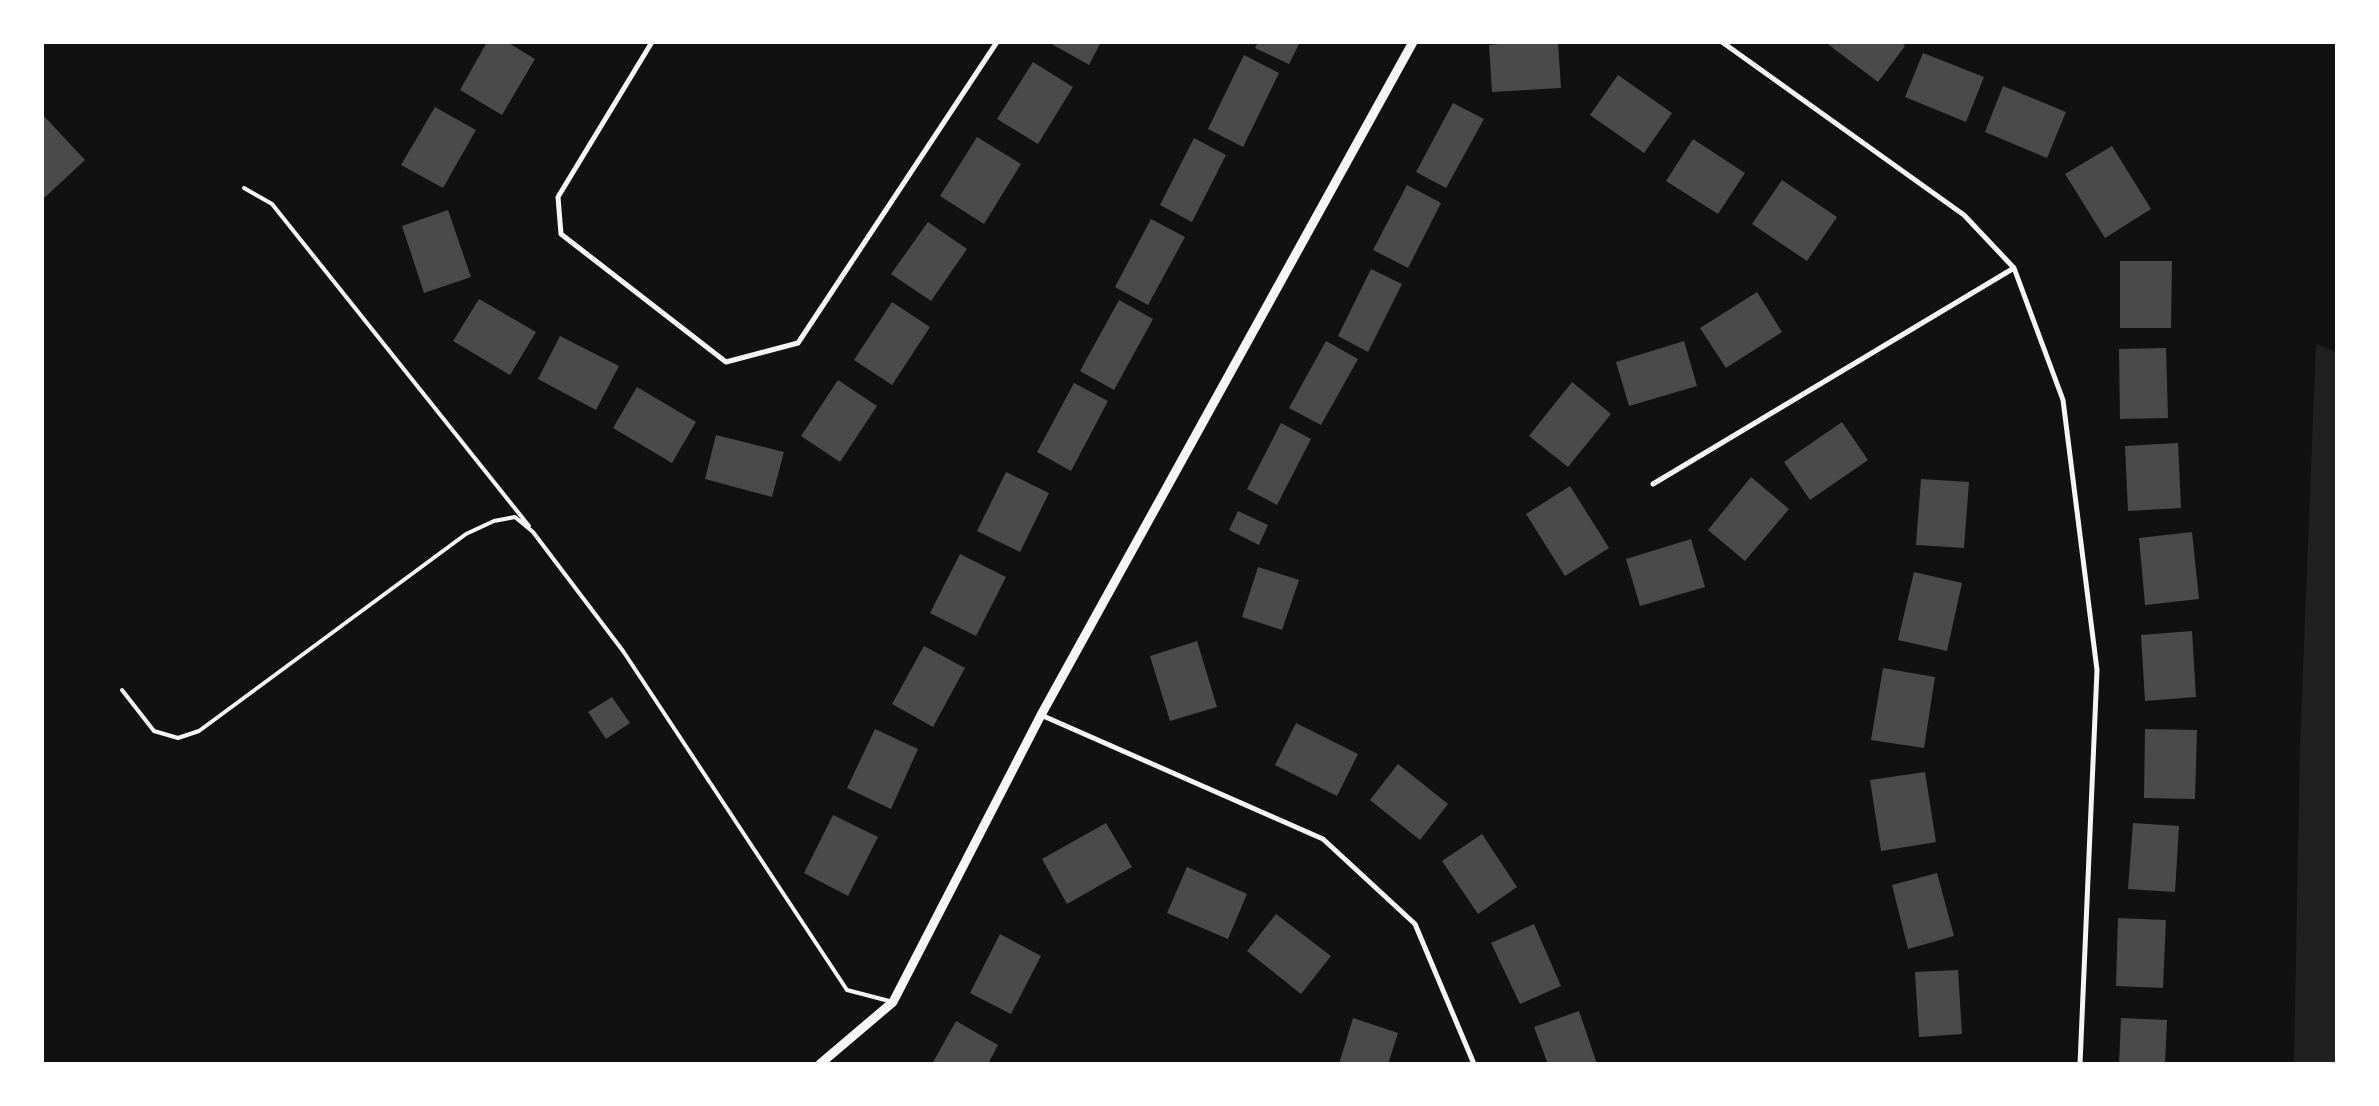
<!DOCTYPE html>
<html>
<head>
<meta charset="utf-8">
<style>
	body { margin:0 }
	#map { position:relative; width:2379px; height:1106px; overflow:hidden; background:#111; font-family:"Sofia Sans Condensed",sans-serif }
	canvas { display:block }
	.frame { position:absolute; inset:0; border:44px solid #fff; pointer-events:none }
</style>
</head>
<body>
<div id="map">
<canvas width="2379" height="1106"></canvas>
<div class="frame"></div>
</div>
<script>
const g = document.querySelector('canvas').getContext('2d');
g.lineJoin = 'round';
function fillPath(path, color) { g.fillStyle = color; g.fill(path, 'evenodd'); }
const poly = rows => new Path2D(rows.map(r => 'M' + r).join(''));
function trace(path, color, width, dash) { g.strokeStyle = color; g.lineWidth = width; g.lineCap = dash ? 'butt' : 'round'; g.setLineDash(dash || []); g.stroke(path); }
const green = poly([
	[2316,344,2336,352,2336,1063,2294,1064,2300,744]
]);
const building = poly([
	[487,42,507,42,535,59,502,115,460,90],
	[1048,42,1101,42,1089,65],
	[1258,42,1300,42,1289,64,1255,48],
	[1522,42,1558,42,1561,88,1492,92,1489,45],
	[1825,42,1901,42,1905,46,1878,82],
	[1923,53,1984,77,1966,122,1905,97],
	[1244,55,1279,73,1243,147,1208,129],
	[1033,62,1073,87,1038,144,997,119],
	[1618,75,1672,113,1644,153,1590,115],
	[2003,86,2066,112,2047,158,1985,132],
	[1453,103,1484,119,1446,188,1416,172],
	[435,107,476,130,443,188,401,165],
	[42,114,85,160,42,200],
	[977,137,1021,164,984,224,940,196],
	[1194,138,1226,155,1192,222,1160,205],
	[1693,139,1745,173,1718,214,1666,181],
	[2112,146,2151,209,2105,238,2065,174],
	[1782,180,1837,217,1807,261,1752,224],
	[1407,185,1441,203,1408,268,1373,250],
	[448,210,471,277,424,293,402,226],
	[1151,219,1185,237,1148,305,1115,287],
	[928,222,967,249,931,301,891,274],
	[2120,261,2172,261,2171,328,2120,328],
	[1371,269,1402,284,1368,352,1338,336],
	[1757,292,1782,332,1726,368,1700,328],
	[479,299,536,332,510,375,453,341],
	[1119,300,1153,319,1114,390,1080,371],
	[892,302,930,327,892,385,854,360],
	[560,336,619,366,596,410,538,379],
	[1326,341,1358,359,1321,425,1289,408],
	[1684,341,1697,386,1629,406,1616,362],
	[2166,348,2168,418,2120,419,2119,349],
	[838,380,877,406,840,462,801,436],
	[1572,382,1611,414,1568,467,1529,436],
	[1074,383,1108,401,1071,471,1037,452],
	[637,387,696,422,672,463,613,428],
	[1842,422,1868,460,1810,500,1784,462],
	[1281,423,1311,439,1277,505,1247,489],
	[716,435,784,452,772,497,705,479],
	[2178,443,2181,508,2128,511,2125,446],
	[1006,472,1049,493,1020,552,977,531],
	[1751,477,1789,509,1745,561,1708,530],
	[1921,479,1969,482,1964,548,1916,545],
	[1570,486,1609,548,1565,576,1526,514],
	[1238,511,1268,525,1259,545,1229,530],
	[2192,532,2199,599,2145,605,2139,538],
	[1691,539,1705,587,1640,606,1626,559],
	[960,554,1006,577,976,636,930,613],
	[1258,567,1299,580,1282,630,1242,617],
	[1914,572,1962,583,1947,651,1898,640],
	[2192,631,2196,697,2145,701,2141,635],
	[1197,641,1217,707,1170,721,1150,656],
	[924,646,965,668,933,727,892,704],
	[1883,668,1935,677,1924,748,1871,740],
	[612,697,630,723,606,739,588,712],
	[1296,723,1358,754,1337,796,1275,765],
	[875,729,918,749,891,809,847,788],
	[2145,729,2197,730,2195,799,2144,798],
	[1398,764,1448,804,1420,840,1370,800],
	[1925,772,1936,842,1881,851,1870,780],
	[833,815,878,837,848,896,804,873],
	[1106,823,1132,867,1067,904,1042,859],
	[2133,823,2179,826,2175,892,2128,889],
	[1482,834,1517,887,1478,914,1442,861],
	[1187,867,1247,894,1228,939,1167,913],
	[1937,873,1954,936,1908,949,1892,885],
	[1276,914,1331,956,1301,994,1247,951],
	[2118,918,2166,920,2163,988,2116,986],
	[1534,924,1561,986,1520,1004,1491,943],
	[1000,934,1041,956,1011,1014,970,993],
	[1958,970,1962,1034,1919,1037,1915,972],
	[1579,1011,1597,1064,1548,1064,1534,1027],
	[1353,1018,1398,1033,1388,1064,1339,1064],
	[2121,1018,2167,1020,2165,1064,2119,1064],
	[956,1021,998,1045,988,1064,932,1064]
]);
const service = poly([
	[244,188,272,204,529,526],
	[122,690,154,731,178,738,199,731,466,534,494,521,515,517,533,532,623,651,847,990,893,1002]
]);
const minor = poly([
	[652,42,558,197,561,234,726,362,798,343,997,42],
	[1722,42,1964,215,2014,268,2063,400,2097,670,2080,1064],
	[1653,484,2014,268],
	[1041,715,1323,839,1415,924,1474,1064]
]);
const tertiary = poly([
	[820,1064,893,1002,1041,715,1413,42]
]);
fillPath(green, '#202020');
fillPath(building, '#4a4a4a');
trace(service, '#f5f5f5', 4);
trace(minor, '#f5f5f5', 5);
trace(tertiary, '#f5f5f5', 9);
</script>
</body>
</html>
